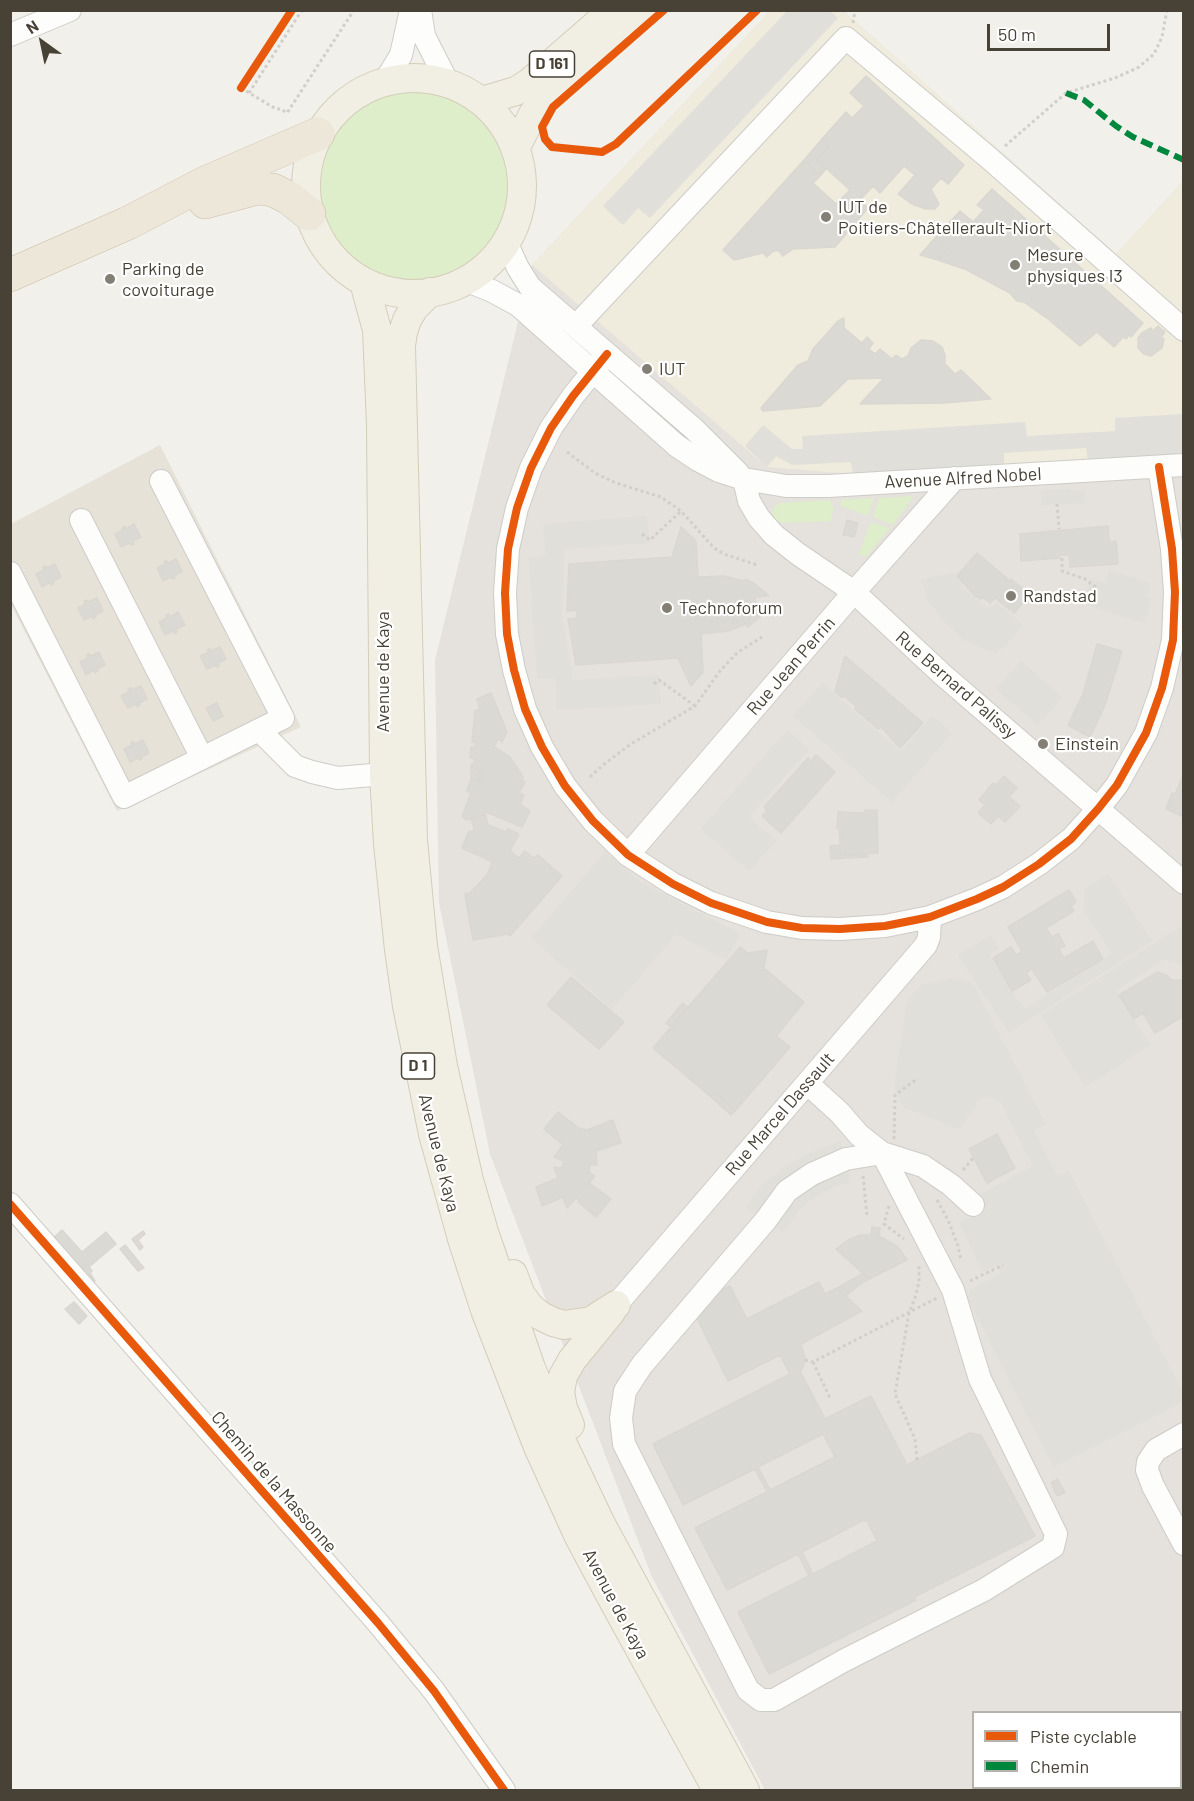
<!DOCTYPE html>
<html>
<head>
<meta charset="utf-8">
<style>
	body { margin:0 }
	#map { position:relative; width:1194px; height:1801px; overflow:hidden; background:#f1f0eb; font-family:Barlow,sans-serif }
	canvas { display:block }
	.frame { position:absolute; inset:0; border:12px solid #484236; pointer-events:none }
	.legend { position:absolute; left:972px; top:1711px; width:210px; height:78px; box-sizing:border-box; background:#fff; border:2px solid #b6b3af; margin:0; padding:8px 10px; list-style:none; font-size:18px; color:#484236 }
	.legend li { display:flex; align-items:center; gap:12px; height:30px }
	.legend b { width:30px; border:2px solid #b6b3af }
	.north { position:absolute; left:12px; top:12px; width:60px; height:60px; -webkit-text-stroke:4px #fff; paint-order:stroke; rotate:327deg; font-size:16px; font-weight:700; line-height:24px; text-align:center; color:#484236 }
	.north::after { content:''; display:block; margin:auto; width:21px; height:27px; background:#484236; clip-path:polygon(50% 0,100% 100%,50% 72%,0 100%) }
	.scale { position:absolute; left:987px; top:24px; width:123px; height:27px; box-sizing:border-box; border:3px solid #484236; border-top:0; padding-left:8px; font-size:18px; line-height:21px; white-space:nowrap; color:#484236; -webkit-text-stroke:4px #fff; paint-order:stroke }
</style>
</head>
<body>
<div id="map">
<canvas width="1194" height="1801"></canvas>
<div class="frame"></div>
<ul class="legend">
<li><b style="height:8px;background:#e8590c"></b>Piste cyclable</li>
<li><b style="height:8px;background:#00873e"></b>Chemin</li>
</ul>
<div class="north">N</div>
<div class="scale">50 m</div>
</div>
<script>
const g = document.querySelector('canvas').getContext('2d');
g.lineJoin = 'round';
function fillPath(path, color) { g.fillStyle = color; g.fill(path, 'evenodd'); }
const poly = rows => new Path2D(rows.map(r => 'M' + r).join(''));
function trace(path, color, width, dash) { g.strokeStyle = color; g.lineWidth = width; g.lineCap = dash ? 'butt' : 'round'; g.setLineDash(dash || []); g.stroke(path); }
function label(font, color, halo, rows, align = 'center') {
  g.font = font + ' Barlow,sans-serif'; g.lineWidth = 4.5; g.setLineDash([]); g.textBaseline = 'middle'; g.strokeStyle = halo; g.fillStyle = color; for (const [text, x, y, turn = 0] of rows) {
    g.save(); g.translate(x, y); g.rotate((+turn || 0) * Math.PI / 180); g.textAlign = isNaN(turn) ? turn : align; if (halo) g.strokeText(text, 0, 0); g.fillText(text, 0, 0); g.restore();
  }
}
const residential = poly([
	[160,445,301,727,117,811,11,605,11,524]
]);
const industrial = poly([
	[770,11,844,11,1116,254,1183,181,1183,1790,765,1790,652,1577,490,1154,439,903,435,660,532,265],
	[974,1712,1180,1712,1180,1788,974,1788]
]);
const education = poly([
	[770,11,844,11,1116,254,1183,181,1183,455,853,474,767,467,532,265]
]);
const green = poly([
	'316 185a97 97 0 1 1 194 0a97 97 0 1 1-194 0Z',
	[914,496,893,525,873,517,879,498],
	[874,498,868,516,839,505,842,500],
	[830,500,834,509,830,521,782,523,774,519,772,515,774,507,780,503],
	[871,522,890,528,866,557,859,554]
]);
const parking = poly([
	[787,11,830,11,838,18,650,218,638,208,623,225,603,206],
	[1183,414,1183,455,1088,460,1086,448,1004,453,1004,465,853,474,851,462,792,465,776,456,767,467,745,446,763,425,792,449,803,449,802,436,1025,422,1027,436,1115,431,1115,418],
	[1071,489,1071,491,1084,490,1085,503,1042,505,1041,490],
	[647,516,650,543,565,549,562,613,573,680,659,675,661,704,557,710,555,678,537,679,529,558,546,556,543,524],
	[1109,570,1150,583,1146,597,1152,599,1144,623,1082,603,1090,578,1105,583],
	[954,572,965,590,987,608,997,603,1023,625,1004,648,996,653,988,651,963,639,945,623,929,602,921,580],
	[1021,661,1062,697,1038,725,996,689],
	[822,683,901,752,932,716,952,733,892,802,793,716],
	[787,730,809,749,749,817,776,841,749,871,701,829],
	[605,852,638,880,693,910,740,933,726,960,676,934,612,1009,531,938],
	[1108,874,1152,941,1009,1033,958,955,991,935,999,948,989,955,1024,1009,1112,954,1084,911,1085,889],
	[1183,925,1183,966,1165,959,1116,991,1150,1045,1085,1087,1041,1015],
	[953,978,971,981,1046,1124,1034,1130,1057,1176,1069,1171,1183,1393,1183,1402,1053,1467,968,1298,970,1290,1000,1274,996,1265,983,1272,959,1223,972,1217,964,1203,1033,1166,1000,1101,989,1096,980,1099,960,1129,903,1107,894,1087,907,1001,921,985],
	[840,1141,851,1181,831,1188,811,1200,796,1214,784,1232,746,1207,761,1186,783,1168,810,1153]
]);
const building = poly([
	[866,76,964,165,948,184,941,178,931,189,939,204,935,209,926,209,912,204,898,194,915,175,904,166,880,193,873,186,860,200,868,208,835,247,793,249,783,256,778,250,772,252,767,257,763,253,734,260,723,250,804,160,820,176,813,183,836,204,850,190,817,160,829,146,822,139,846,112,852,118,864,106,850,93,866,76],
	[822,139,829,146,817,160,826,169,820,176,804,160,822,139],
	[992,189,1143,323,1131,337,1129,335,1126,339,1123,337,1114,347,1097,332,1080,346,1048,319,1024,302,1017,301,1010,293,967,270,938,260,949,247,936,237,960,211,973,222,984,210,977,205,992,189],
	[936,237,949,247,938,260,920,255,936,237],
	[844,318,844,328,862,343,867,337,873,343,869,349,875,354,880,349,892,359,896,355,902,359,908,356,911,348,921,340,933,341,942,347,945,355,945,364,955,374,961,370,991,399,944,403,860,404,884,378,848,379,820,406,763,411,761,408,798,365,808,361,813,349,838,321,844,318],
	[1158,326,1165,332,1161,337,1164,339,1162,348,1151,356,1144,354,1138,348,1138,338,1142,333,1151,328,1153,331,1158,326],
	[847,520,858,523,854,537,843,535,847,520],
	[134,524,141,537,132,541,134,544,131,545,129,543,121,547,115,534,123,530,122,528,125,526,126,529,134,524],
	[1108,526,1109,542,1116,541,1118,564,1070,567,1069,555,1060,555,1060,558,1021,561,1020,534,1108,526],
	[681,527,696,541,698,577,724,576,743,581,746,579,755,584,769,596,755,597,756,606,770,605,759,618,748,627,746,624,728,631,701,634,703,672,691,686,678,658,576,665,568,619,577,618,577,610,567,611,569,564,672,557,681,527],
	[977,553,1010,581,1011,579,1030,595,1014,613,995,598,990,603,983,597,981,599,974,595,957,576,977,553],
	[176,559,182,571,174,576,175,578,172,579,171,577,163,581,157,568,165,564,164,562,166,560,168,563,176,559],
	[55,564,61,577,53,581,54,583,51,585,50,582,42,587,36,574,44,570,43,567,45,566,47,568,55,564],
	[97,598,103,611,95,615,96,617,93,619,92,616,84,620,78,608,86,604,84,601,87,600,88,602,97,598],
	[178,612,185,625,176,629,177,632,175,633,173,631,165,635,159,622,167,618,166,615,169,614,170,617,178,612],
	[1097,644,1122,651,1105,705,1090,737,1068,725,1083,694,1097,644],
	[220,647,226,659,218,663,219,666,216,667,215,665,207,669,200,656,209,652,207,650,210,648,211,651,220,647],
	[99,652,105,665,97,669,98,671,95,673,94,670,86,675,80,662,88,658,87,655,89,654,91,656,99,652],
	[845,656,923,723,900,748,881,727,878,729,855,709,856,706,844,696,842,698,835,691,845,656],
	[141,686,147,699,139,703,140,705,137,707,136,704,128,708,121,696,130,691,128,689,131,688,132,690,141,686],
	[491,693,507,732,502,742,498,739,494,747,510,757,523,777,522,781,525,782,519,793,524,795,520,804,530,811,522,827,486,812,485,814,467,820,462,817,471,793,467,791,471,779,479,782,482,772,471,766,476,759,470,758,471,747,475,747,476,743,472,742,475,711,480,709,477,699,491,693],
	[217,703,223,716,213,721,206,708,217,703],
	[143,740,149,753,141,757,142,759,139,760,138,758,130,762,124,749,132,745,131,743,133,741,135,744,143,740],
	[816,755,835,772,781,833,762,816,767,811,764,807,808,758,811,761,816,755],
	[471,766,482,772,479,782,471,779,471,766],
	[1184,774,1184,817,1166,809,1172,793,1175,794,1184,774],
	[1004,776,1017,788,1009,797,1020,806,1005,822,998,816,991,824,978,813,985,805,979,800,993,783,996,785,1004,776],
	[865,810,877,810,878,853,841,855,839,828,837,828,838,812,864,813,865,810],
	[485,814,488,825,506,832,508,829,519,834,510,851,519,858,525,851,534,858,538,855,562,876,510,936,508,934,473,940,465,894,470,893,487,875,494,858,463,845,469,831,473,832,474,829,471,818,485,814],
	[463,845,494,858,493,862,462,848,463,845],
	[840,845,841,855,867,854,868,857,831,859,830,846,840,845],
	[1069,890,1076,902,1071,906,1074,911,1046,928,1052,937,1058,933,1065,946,1059,949,1064,958,1093,941,1103,959,1047,992,1032,969,1026,973,1031,980,1012,991,993,958,1011,947,1016,955,1022,951,1008,927,1069,890],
	[740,947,748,953,767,950,764,968,804,1002,776,1036,790,1047,735,1111,714,1092,710,1096,653,1048,740,947],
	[1158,972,1168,976,1171,980,1184,980,1184,1016,1155,1033,1143,1013,1134,1019,1119,995,1158,972],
	[571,977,624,1022,599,1049,547,1005,571,977],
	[683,1003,688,1008,671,1027,666,1023,683,1003],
	[714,1092,735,1111,731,1115,710,1096,714,1092],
	[558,1112,579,1128,587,1130,613,1120,621,1143,596,1151,597,1165,590,1165,589,1172,595,1176,589,1183,611,1199,596,1217,578,1202,580,1201,576,1198,567,1208,563,1197,542,1206,536,1187,558,1178,554,1167,562,1168,564,1161,554,1157,563,1145,544,1129,558,1112],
	[997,1134,1015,1168,987,1183,969,1149,997,1134],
	[872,1227,880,1228,879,1236,898,1247,907,1260,869,1279,836,1249,848,1240,860,1235,871,1235,872,1227],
	[62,1230,82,1252,106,1232,116,1244,89,1267,92,1271,90,1273,95,1281,91,1286,51,1240,62,1230],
	[143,1231,145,1234,138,1240,143,1247,140,1250,132,1239,143,1231],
	[125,1245,144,1268,138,1271,120,1249,125,1245],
	[864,1273,869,1279,859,1285,846,1296,837,1288,864,1273],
	[819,1282,825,1294,837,1288,862,1311,801,1344,805,1358,803,1367,800,1371,825,1419,871,1396,907,1465,970,1433,981,1435,1035,1536,914,1597,916,1600,769,1674,738,1612,809,1576,798,1554,727,1590,695,1528,767,1492,755,1469,683,1505,653,1444,790,1374,780,1355,728,1381,697,1318,717,1298,714,1294,730,1286,747,1319,819,1282],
	[823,1434,835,1457,770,1490,758,1467,823,1434],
	[866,1519,877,1541,813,1574,802,1552,866,1519],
	[74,1302,87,1316,79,1324,65,1309,74,1302],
	[1057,1479,1065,1492,1057,1496,1051,1483,1057,1479]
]);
const path = poly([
	[853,23,855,10],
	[241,88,276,109,281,109,287,113,354,10],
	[249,93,302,10],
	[1005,146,1066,93,1115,78,1139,67,1154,54,1162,37,1167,10],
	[567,452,595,473,616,483,661,497,681,511,714,548,724,554,757,565],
	[1057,504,1059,529],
	[642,534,650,540,681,511],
	[1062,558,1062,571,1085,579,1096,587],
	[654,684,659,680,695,706],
	[590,777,603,765,631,744,695,706,720,671,737,653,762,637],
	[894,1139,895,1095,917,1079],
	[963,1170,974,1157],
	[863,1176,867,1216],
	[937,1200,948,1220,958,1246,961,1260],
	[889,1206,884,1224,904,1239],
	[970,1281,1003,1265],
	[805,1360,813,1362,937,1298],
	[813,1362,831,1400],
	[917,1460,915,1439,895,1394,909,1313,915,1298,919,1282,919,1265]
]);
const minor = poly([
	[420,10,424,36,448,83],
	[10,35,70,10],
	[385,81,401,55,411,10],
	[506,242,518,268,530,287,694,429,738,473],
	[465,280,492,291,518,305,677,446,698,460,719,471,744,479,786,486,828,486,1184,465],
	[576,326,846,38,989,158,1184,330],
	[607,354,573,396,551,428,531,468,517,508,508,549,505,593,507,634,514,670,525,709,542,747,565,786,593,821,628,855,673,884,711,903,767,922,802,928,840,929,885,926,930,917,977,899,1003,887,1039,864,1071,839,1098,809,1117,785,1146,733,1162,688,1173,640,1175,592,1172,549,1159,467],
	[744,479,749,501,759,518,774,535,798,554,854,592,943,675,1184,883],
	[81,520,202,758],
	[10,573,124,797,283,718,161,481],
	[259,730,295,766,312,772,338,778,384,774],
	[628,855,854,592,955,478],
	[807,1083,840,1113,859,1135,882,1153,923,1166,951,1185,973,1205],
	[882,1153,953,1290,980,1379,1056,1534,1053,1547,984,1590,845,1660,774,1700,761,1700,748,1690,624,1444,621,1418,625,1391,642,1365,766,1220,787,1191,812,1174,846,1159,882,1153],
	[10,1204,378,1623,434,1691,504,1790],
	[616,1305,926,945,929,937,930,917],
	[1184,1434,1156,1450,1148,1462,1147,1470,1153,1486,1184,1544]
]);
const major = poly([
	'306 186a108 108 0 1 1 216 0a108 108 0 1 1-216 0Z',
	[482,101,516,91,530,82,613,10],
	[515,149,533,114,544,100,644,10],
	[364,282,377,330,381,426,384,774,388,844,399,950,407,1006,433,1134,462,1239,485,1310,538,1447,579,1537,610,1595,717,1790],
	[430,292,414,308,407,320,403,332,401,346,413,840,423,946,443,1066,469,1180,484,1232,531,1368,561,1440,601,1524,745,1790],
	[513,1274,521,1295,530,1307,541,1316,553,1322,564,1325,591,1321,616,1305],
	[570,1425,563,1408,560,1392,563,1376,572,1360,611,1312]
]);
const highway = poly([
	[205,202,257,188,273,190,289,198,309,214],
	[10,275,128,223,205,183,318,134]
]);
const quiet = poly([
	[1066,93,1084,100,1116,126,1133,137,1184,160]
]);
const cycleway = poly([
	[664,10,553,107,542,127,545,139,552,147,602,152,616,144,757,10],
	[241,88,292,10],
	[607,354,573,396,551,428,531,468,517,508,508,549,505,593,507,634,514,670,525,709,542,747,565,786,593,821,628,855,673,884,711,903,767,922,802,928,840,929,885,926,930,917,977,899,1003,887,1039,864,1071,839,1098,809,1117,785,1146,733,1162,688,1173,640,1175,592,1172,549,1159,467],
	[10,1204,378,1623,434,1691,504,1790]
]);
const markers = [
	[826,217,6,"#837f75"],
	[1015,265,6,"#837f75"],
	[110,279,6,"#837f75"],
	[647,369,6,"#837f75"],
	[1011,596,6,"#837f75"],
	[667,608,6,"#837f75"],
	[1043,744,6,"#837f75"]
];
const shields = [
	[552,64,45],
	[418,1066,33]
];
const shieldNames = [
	["D 161",552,64],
	["D 1",418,1066]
];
const poiNames = [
	["IUT de",838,207],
	["Poitiers-Châtellerault-Niort",838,228],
	["Mesure",1027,255],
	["physiques I3",1027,276],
	["Parking de",122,269],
	["covoiturage",122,290],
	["IUT",659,369],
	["Randstad",1023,596],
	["Technoforum",679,608],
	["Einstein",1055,744]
];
const streetNames = [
	["Avenue Alfred Nobel",963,478,-3],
	["Rue Jean Perrin",791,666,-49],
	["Avenue de Kaya",383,672,-90],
	["Rue Bernard Palissy",956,685,41],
	["Rue Marcel Dassault",780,1114,-49],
	["Avenue de Kaya",439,1153,76],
	["Chemin de la Massonne",274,1482,49],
	["Avenue de Kaya",616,1604,62]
];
fillPath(residential, '#e6e2d8');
fillPath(industrial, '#e5e1dc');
fillPath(education, '#efebdd');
fillPath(green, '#deedca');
fillPath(parking, '#e1dfda');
fillPath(building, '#dbd9d3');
trace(building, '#dad7d1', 1.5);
trace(minor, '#ceccc7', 24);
trace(major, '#d4cdb8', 30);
trace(highway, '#cabda5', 34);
trace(path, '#d2cfcb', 3, [3, 3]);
trace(minor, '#fdfdfc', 22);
trace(major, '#f1eee4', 28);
trace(highway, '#ede7d9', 33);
trace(quiet, '#00873e', 6, [12, 6]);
trace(cycleway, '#e8590c', 8);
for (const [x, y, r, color] of markers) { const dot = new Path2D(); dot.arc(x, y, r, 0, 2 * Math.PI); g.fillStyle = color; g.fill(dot); trace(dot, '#fff', 2); }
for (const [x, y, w] of shields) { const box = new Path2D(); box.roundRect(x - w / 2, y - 13, w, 26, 4.5); g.fillStyle = '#fff'; g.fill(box); trace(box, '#484236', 1.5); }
label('bold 16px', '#484236', null, shieldNames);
label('18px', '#484236', '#fff', poiNames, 'left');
label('18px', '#484236', '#fff', streetNames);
</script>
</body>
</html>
